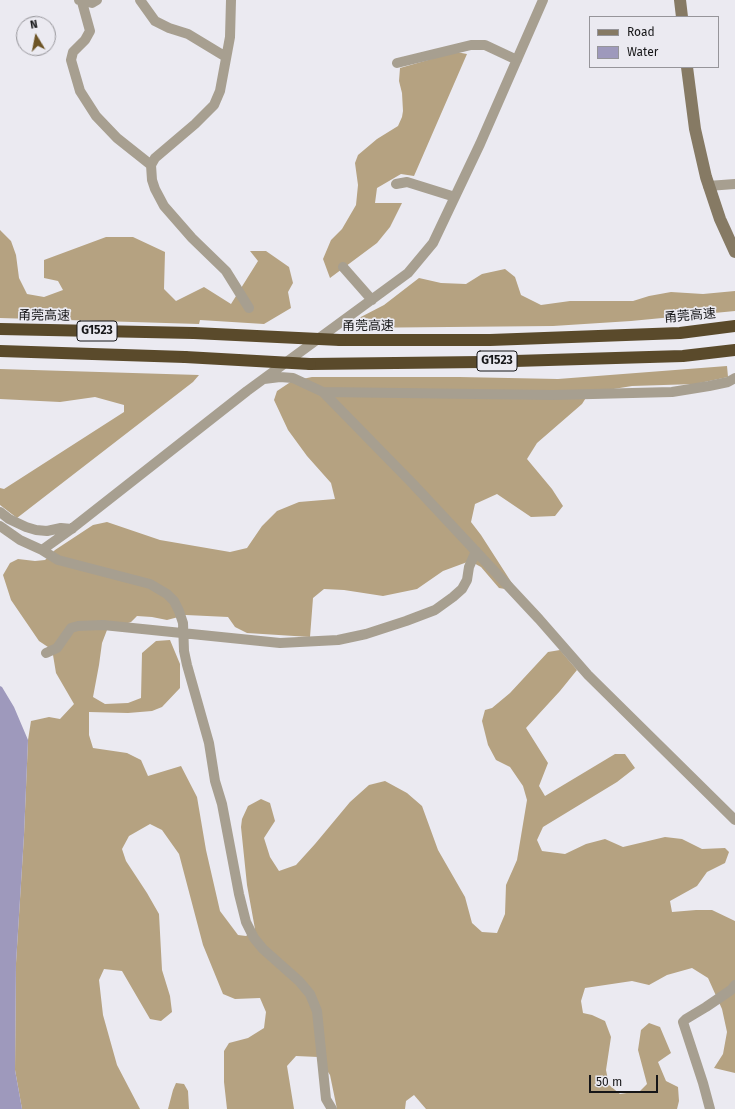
<!DOCTYPE html>
<html>
<head>
<meta charset="utf-8">
<style>
	body { margin:0 }
	#map { position:relative; width:735px; height:1109px; overflow:hidden; background:#ebeaf1; font-family:"Fira Sans",sans-serif }
	canvas { display:block }
	.legend { position:absolute; left:589px; top:16px; width:130px; height:52px; box-sizing:border-box; background:#ebeaf1; border:1px solid #96959a; margin:0; padding:5px 7px; list-style:none; font-size:12px; color:#161618 }
	.legend li { display:flex; align-items:center; gap:8px; height:20px }
	.legend b { width:20px; border:1px solid #96959a }
	.north { position:absolute; left:16px; top:16px; width:40px; height:40px; box-sizing:border-box; background:#ebeaf1; border:1px solid #96959a; border-radius:50%; rotate:350deg; font-size:11px; font-weight:700; line-height:16px; text-align:center; color:#161618 }
	.north::after { content:''; display:block; margin:auto; width:14px; height:18px; background:#6d5425; clip-path:polygon(50% 0,100% 100%,50% 72%,0 100%) }
	.scale { position:absolute; left:589px; top:1075px; width:69px; height:18px; box-sizing:border-box; border:2px solid #161618; border-top:0; padding-left:5px; font-size:12px; line-height:14px; white-space:nowrap; color:#161618; -webkit-text-stroke:3px #ebeaf1; paint-order:stroke }
</style>
</head>
<body>
<div id="map">
<canvas width="735" height="1109"></canvas>
<ul class="legend">
<li><b style="height:5px;background:#867a64"></b>Road</li>
<li><b style="height:11px;background:#9e99bc"></b>Water</li>
</ul>
<div class="north">N</div>
<div class="scale">50 m</div>
</div>
<script>
const g = document.querySelector('canvas').getContext('2d');
g.lineJoin = 'round';
function fillPath(path, color) { g.fillStyle = color; g.fill(path, 'evenodd'); }
const poly = rows => new Path2D(rows.map(r => 'M' + r).join(''));
function trace(path, color, width, dash) { g.strokeStyle = color; g.lineWidth = width; g.lineCap = dash ? 'butt' : 'round'; g.setLineDash(dash || []); g.stroke(path); }
function label(font, color, halo, rows, align = 'center') {
  g.font = font + ' "Fira Sans","Noto Sans SC",sans-serif'; g.lineWidth = 3.5; g.setLineDash([]); g.textBaseline = 'middle'; g.strokeStyle = halo; g.fillStyle = color; for (const [text, x, y, turn = 0] of rows) {
    g.save(); g.translate(x, y); g.rotate((+turn || 0) * Math.PI / 180); g.textAlign = isNaN(turn) ? turn : align; if (halo) g.strokeText(text, 0, 0); g.fillText(text, 0, 0); g.restore();
  }
}
const forest = poly([
	[456,52,467,54,414,176,401,174,377,188,375,203,402,203,390,227,377,243,330,278,323,259,331,240,342,229,356,205,358,185,355,163,358,155,377,139,398,126,402,117,403,111,402,93,399,81,400,68],
	[0,230,11,241,16,255,19,278,27,294,44,297,63,290,58,281,44,278,44,260,106,237,133,237,165,252,164,289,176,301,204,287,231,304,258,261,250,251,266,251,289,267,293,283,288,292,291,308,264,324,200,320,199,324,0,318],
	[505,269,515,277,521,295,541,305,570,301,633,301,649,296,671,292,703,294,735,291,735,311,631,321,553,326,345,328,357,319,384,305,419,278,441,283,466,284,482,274],
	[727,366,728,377,695,384,632,386,589,393,582,404,537,443,527,459,552,489,563,506,555,516,531,517,497,494,475,504,471,522,481,535,517,591,499,588,481,567,470,561,443,571,417,589,383,596,344,590,324,589,313,598,310,637,247,633,235,627,228,617,186,615,167,620,152,617,137,616,131,622,107,630,102,643,99,665,93,697,105,704,128,703,141,698,142,653,156,641,170,640,180,664,180,688,162,707,152,711,128,713,89,712,89,735,93,748,127,753,141,760,148,776,181,766,197,797,206,850,220,911,238,935,246,936,255,929,247,885,241,827,242,819,248,806,261,799,270,803,275,821,264,838,270,857,279,871,296,865,315,844,350,802,369,785,385,781,407,793,422,806,438,850,465,897,472,923,482,932,497,933,505,914,506,885,517,860,527,800,523,786,510,767,496,760,488,745,482,721,485,710,492,708,510,693,548,652,560,650,577,670,560,691,526,728,548,763,539,786,545,796,615,754,625,754,635,768,617,782,543,827,537,840,542,851,565,854,586,844,605,839,623,847,665,837,682,839,702,849,725,848,729,852,725,863,707,872,697,886,670,901,672,912,696,910,712,910,735,921,735,1073,714,1068,723,1054,727,1032,722,1009,708,978,692,968,667,975,649,985,632,981,585,988,581,1001,583,1013,592,1015,605,1021,611,1037,606,1070,609,1085,620,1094,640,1091,647,1084,638,1050,641,1030,649,1023,660,1027,671,1053,658,1062,666,1081,678,1087,679,1101,677,1109,426,1109,414,1095,406,1101,405,1109,337,1109,330,1075,318,1057,296,1056,287,1066,294,1109,227,1109,224,1082,224,1051,229,1043,248,1038,264,1028,266,1012,260,998,235,999,223,994,203,945,179,854,162,830,150,824,129,836,122,849,126,861,147,893,159,914,162,970,170,996,172,1012,161,1021,150,1019,122,971,104,969,99,980,103,1015,117,1065,140,1109,22,1109,15,1070,16,963,24,835,28,740,31,721,49,717,60,719,74,704,56,673,53,655,48,647,39,641,11,600,3,575,10,563,18,559,35,561,45,560,55,550,93,525,107,522,160,540,230,552,247,548,262,526,277,511,299,502,335,499,331,483,307,456,288,430,274,400,277,391,292,381,312,377,459,377,558,379],
	[0,369,199,375,193,382,17,518,0,505,0,488,4,489,124,412,124,405,95,397,60,402,0,399],
	[176,1083,184,1084,188,1091,189,1109,168,1109,173,1090]
]);
const water = poly([
	[0,686,2,687,14,707,28,740,24,835,16,963,15,1070,22,1109,0,1109]
]);
const street = poly([
	[79,0,92,3,97,0],
	[140,0,155,21,169,28,188,34,226,57],
	[231,0,230,37,220,91,214,105,195,124,155,158,151,165,152,180,155,189,164,206,192,238,226,271,249,308],
	[82,2,90,31,85,40,73,52,71,60,80,91,96,116,117,138,151,165],
	[397,63,471,45,485,45,517,60],
	[396,184,407,182,455,197],
	[708,186,735,184],
	[343,267,372,300],
	[264,379,280,377,293,378,323,392,413,484,539,619,588,675,735,820],
	[323,392,553,395,672,392,709,386,728,382,735,378],
	[0,512,9,519,26,527,36,530,47,531,61,528,72,529],
	[0,526,20,540,42,550,58,560,150,584,167,594,174,601,179,611,183,623,184,651,187,665,209,743,215,781,222,804,239,894,246,922,254,938,263,949,299,981,310,994,317,1011,326,1099,332,1109],
	[42,550,70,530,247,391,408,273,433,243,480,144,543,0],
	[46,653,57,648,71,628,78,626,103,625,280,643,338,640,366,634,406,621,435,610,453,597,462,589,467,580,469,567,476,551],
	[710,1109,703,1083,683,1022,686,1019,706,1007,731,990,735,985]
]);
const secondary = poly([
	[680,0,682,17],
	[687,67,695,129,706,177,720,219,735,252]
]);
const highway = poly([
	[0,329,194,333],
	[340,340,490,340,680,333,735,326],
	[0,351,185,357],
	[310,364,481,362,683,356,735,350]
]);
const highwayBridge = poly([
	[194,333,340,340],
	[185,357,310,364]
]);
const shields = [
	[97,331,40],
	[497,361,40]
];
const shieldNames = [
	["G1523",97,331],
	["G1523",497,361]
];
const streetNames = [
	["甬莞高速",44,316,1],
	["甬莞高速",690,316,-5],
	["甬莞高速",368,326]
];
fillPath(forest, '#b5a281');
fillPath(water, '#9e99bc');
trace(street, '#a79f90', 10);
trace(secondary, '#867a64', 12);
trace(highway, '#5a4a2b', 12);
trace(highwayBridge, '#5a4a2b', 12);
for (const [x, y, w] of shields) { const box = new Path2D(); box.roundRect(x - w / 2, y - 10, w, 20, 3); g.fillStyle = '#ebeaf1'; g.fill(box); trace(box, '#161618', 1); }
label('bold 12px', '#161618', null, shieldNames);
label('13px', '#161618', '#ebeaf1', streetNames);
</script>
</body>
</html>
